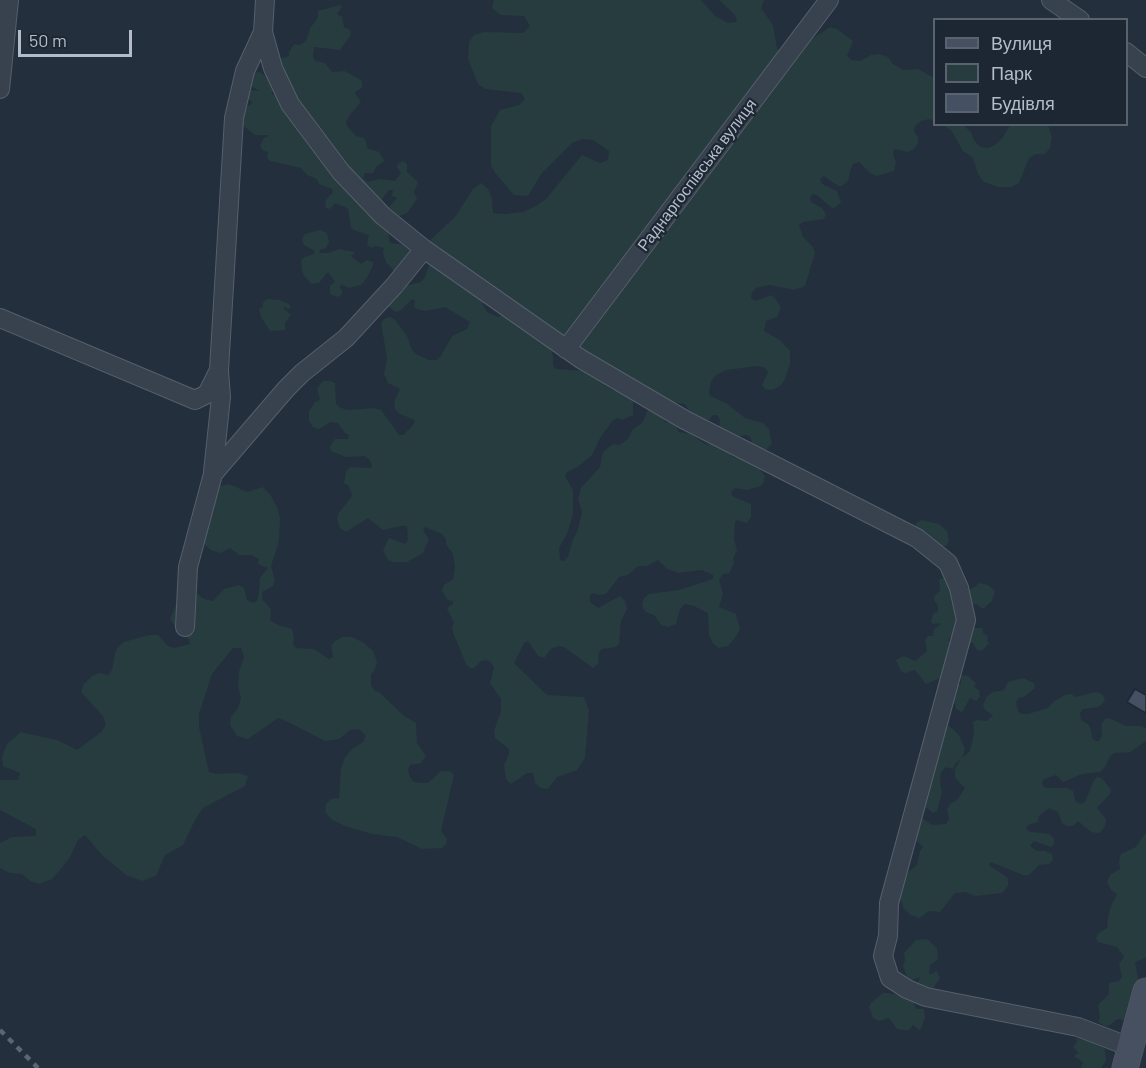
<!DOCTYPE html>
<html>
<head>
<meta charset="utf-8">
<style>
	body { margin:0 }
	#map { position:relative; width:1146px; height:1068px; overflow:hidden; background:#242f3e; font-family:Barlow,sans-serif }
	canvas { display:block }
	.legend { position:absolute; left:933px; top:18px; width:195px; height:108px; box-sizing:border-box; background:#1d2633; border:2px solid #59626f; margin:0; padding:8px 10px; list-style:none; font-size:18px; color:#b4bcc9 }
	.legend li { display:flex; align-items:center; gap:12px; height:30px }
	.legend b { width:30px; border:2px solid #59626f }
	.scale { position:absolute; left:18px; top:30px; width:114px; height:27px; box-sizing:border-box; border:3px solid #b4bcc9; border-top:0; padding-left:8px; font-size:18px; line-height:21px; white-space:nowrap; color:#b4bcc9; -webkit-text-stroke:4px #1d2633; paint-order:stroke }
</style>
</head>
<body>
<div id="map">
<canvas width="1146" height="1068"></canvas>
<ul class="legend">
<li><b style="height:8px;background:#465061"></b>Вулиця</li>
<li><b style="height:16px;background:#263c3f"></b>Парк</li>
<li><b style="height:16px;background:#455162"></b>Будівля</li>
</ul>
<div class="scale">50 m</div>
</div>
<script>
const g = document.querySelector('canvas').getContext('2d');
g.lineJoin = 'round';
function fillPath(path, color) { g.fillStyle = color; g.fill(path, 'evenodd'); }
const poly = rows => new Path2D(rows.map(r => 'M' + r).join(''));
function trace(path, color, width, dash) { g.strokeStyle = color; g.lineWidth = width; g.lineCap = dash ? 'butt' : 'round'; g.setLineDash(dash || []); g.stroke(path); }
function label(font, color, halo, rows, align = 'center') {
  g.font = font + ' Barlow,sans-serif'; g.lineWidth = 4.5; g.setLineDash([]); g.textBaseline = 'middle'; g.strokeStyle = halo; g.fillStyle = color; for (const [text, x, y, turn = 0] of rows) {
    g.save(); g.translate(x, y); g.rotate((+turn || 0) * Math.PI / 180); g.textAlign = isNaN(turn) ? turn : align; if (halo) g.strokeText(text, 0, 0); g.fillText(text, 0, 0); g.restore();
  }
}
const green = poly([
	[494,0,701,0,715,16,728,23,737,22,735,15,719,0,764,0,761,8,773,25,777,49,786,51,807,42,830,27,837,29,853,41,847,56,851,60,860,61,871,55,879,54,888,57,892,63,903,70,918,69,934,78,934,121,929,119,921,121,915,126,914,132,918,137,918,143,914,149,908,152,894,149,893,155,896,162,894,171,877,176,870,173,859,162,853,164,850,171,848,181,842,186,838,186,824,176,820,179,822,184,837,191,841,202,836,207,832,208,817,195,813,194,810,197,811,202,822,208,826,214,824,219,803,222,799,225,803,237,813,247,815,253,805,286,794,290,770,285,756,288,752,292,751,298,755,301,771,295,775,298,781,308,777,317,766,321,764,331,780,340,790,351,790,364,784,381,779,387,772,390,765,389,762,385,768,372,765,368,758,366,726,370,715,376,711,382,709,391,710,396,726,403,745,418,763,423,769,429,772,444,767,449,760,449,753,445,750,437,746,435,733,438,719,427,720,420,717,415,713,415,709,420,703,419,691,413,685,404,671,402,583,354,580,343,573,336,560,334,429,246,430,240,455,217,473,189,481,183,488,189,492,198,493,213,505,214,523,212,536,206,546,199,582,155,600,163,608,160,609,151,593,140,583,139,572,143,541,174,528,196,514,195,496,174,491,166,491,126,500,110,519,105,525,99,521,93,485,89,478,84,468,59,469,42,474,35,484,32,523,33,530,26,524,16,501,15,492,8],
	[340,5,342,7,337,14,342,17,344,27,350,30,351,35,340,50,314,47,313,56,315,61,325,63,332,72,345,71,362,81,362,88,356,91,355,93,361,102,349,116,346,122,347,126,356,136,364,138,366,141,367,148,379,152,385,161,377,166,373,173,365,173,363,178,368,182,380,179,395,181,401,173,397,167,398,164,403,161,407,164,407,172,418,182,414,192,417,199,407,213,398,217,392,213,389,207,397,198,392,196,393,190,389,190,382,199,375,201,351,170,351,197,387,224,390,243,401,244,411,251,397,271,393,270,386,262,383,253,384,248,376,246,371,248,367,244,369,235,354,230,351,227,348,209,345,207,335,203,330,209,326,208,325,201,333,192,332,189,319,184,317,179,307,175,301,168,270,161,267,158,268,152,262,150,260,145,264,138,269,136,268,135,255,135,241,124,242,110,253,103,247,97,249,90,259,91,250,85,255,73,260,72,265,76,270,76,274,88,272,92,273,95,278,90,291,90,292,85,286,78,280,59,289,56,289,52,294,44,300,45,306,41,310,28,318,18,318,11],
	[942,125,963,125,971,132,974,140,980,147,988,148,993,146,1002,139,1010,125,1048,125,1052,137,1050,148,1045,154,1036,154,1029,158,1019,183,1011,187,998,187,984,182,978,174,973,158,963,151,951,130],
	[320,230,327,233,329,242,326,248,319,250,320,253,328,253,339,249,354,252,355,254,351,255,352,257,361,264,367,260,373,262,373,266,366,279,361,285,349,288,341,284,340,288,343,291,340,296,336,297,330,294,330,286,335,282,329,273,327,273,319,283,312,284,304,276,302,271,301,261,304,257,314,254,315,251,304,245,302,239,305,234],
	[430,262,482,296,481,301,487,312,498,317,507,314,538,337,551,350,553,356,553,366,556,369,583,371,614,391,622,391,633,398,633,415,622,420,618,418,613,420,600,438,592,455,579,466,567,472,565,476,573,490,573,514,567,534,559,548,560,560,564,561,568,557,572,542,578,529,582,512,578,499,581,488,600,467,603,452,613,444,619,445,628,439,632,430,642,423,649,408,662,416,665,422,674,423,679,432,690,434,705,444,718,445,727,450,733,457,753,460,765,476,764,482,761,486,747,490,735,488,731,492,732,496,751,504,751,517,747,523,737,520,735,522,734,540,737,550,733,559,734,563,729,573,723,574,719,580,723,594,719,607,736,614,740,629,735,638,728,646,718,648,712,642,709,635,708,613,694,606,685,604,680,609,676,624,668,627,661,625,654,615,646,612,642,606,644,598,649,594,679,590,713,579,713,575,702,570,678,573,667,569,658,560,646,566,638,566,628,575,619,577,606,594,600,595,593,593,590,596,590,602,598,608,620,596,625,601,627,609,621,621,619,644,616,647,602,649,599,652,598,664,593,668,564,647,558,646,551,649,544,658,538,656,528,641,524,643,514,663,547,695,584,697,589,710,585,758,577,770,557,777,548,789,541,788,535,783,533,773,527,773,511,784,506,779,504,765,509,754,509,749,495,738,494,731,501,711,501,699,490,683,494,668,491,662,486,660,481,661,474,668,470,668,466,664,453,633,452,627,454,623,447,608,453,604,453,601,448,600,442,591,444,585,453,579,455,567,453,554,446,544,446,539,442,534,425,527,423,530,429,539,423,553,407,562,394,562,388,560,383,550,389,538,405,544,408,540,407,526,400,526,383,530,368,518,346,532,340,528,337,520,338,514,352,496,349,486,344,483,346,472,350,467,370,468,372,465,369,459,364,456,346,457,331,451,330,446,335,439,348,439,349,435,345,433,338,423,331,422,319,429,313,427,309,421,309,411,315,402,320,400,317,388,323,381,330,381,335,383,336,404,341,408,348,410,373,408,381,410,399,435,403,435,413,425,415,420,400,414,395,409,394,402,400,389,388,383,384,374,387,358,381,323,384,319,390,317,395,320,407,336,412,350,416,354,429,360,437,360,441,356,452,336,467,329,470,322,445,307,425,311,417,309,414,307,415,301,412,299,401,310,396,312,390,308,385,301,395,280,409,285,421,282,425,277],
	[267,299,280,300,289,304,291,307,288,309,286,307,283,308,291,315,285,323,285,330,270,331,261,317,259,309,263,307,263,303],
	[229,484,247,492,263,487,271,496,277,507,280,518,279,541,271,566,275,580,273,586,262,592,262,599,271,609,270,620,278,625,292,629,294,637,293,645,297,648,314,649,329,659,333,657,331,646,335,641,342,637,352,637,364,643,373,651,377,661,375,669,371,675,371,685,374,690,380,693,403,715,416,723,417,743,426,756,421,763,410,765,408,770,410,777,414,782,421,783,428,783,441,771,450,771,454,775,441,831,447,839,446,844,442,848,422,849,397,837,372,834,345,826,331,819,325,812,326,804,331,799,339,798,341,769,345,757,352,749,363,742,366,736,359,729,350,730,339,739,325,741,290,723,278,718,248,739,237,736,230,725,231,717,238,708,241,698,238,686,239,672,244,657,241,648,233,648,212,674,199,714,199,727,209,772,217,774,238,773,248,776,245,786,203,808,195,820,183,845,165,855,156,876,142,881,126,875,102,855,85,835,78,840,69,859,52,879,39,884,30,881,22,874,10,873,0,868,0,843,12,837,36,836,36,829,0,810,0,780,18,780,20,773,3,766,2,757,7,744,21,732,57,740,77,750,101,732,106,725,103,716,81,692,84,684,92,676,99,673,108,675,112,670,115,653,118,647,124,642,149,635,158,635,168,646,174,648,190,644,189,639,179,633,170,619,181,592,192,590,204,599,213,601,224,589,239,585,244,588,247,600,253,603,257,601,259,593,260,578,268,568,258,564,259,559,251,555,239,555,230,548,220,553,211,550,204,544,195,532,214,488],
	[922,520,939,524,947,531,949,541,946,546,937,546,916,529,916,523],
	[946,576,960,613,954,638,951,636,948,640,952,645,951,657,944,666,945,676,926,684,915,670,905,673,901,671,896,660,904,656,915,661,927,651,925,640,928,636,933,636,934,629,939,626,941,623,933,624,931,622,933,614,938,611,938,606,934,600,934,596,940,591,939,580],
	[979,583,988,585,995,591,992,601,983,609,976,604,970,605,967,590,973,588],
	[973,628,982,628,983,633,988,636,987,642,990,643,981,651,977,650,973,643,967,642],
	[963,675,968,676,976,683,974,687,979,690,980,697,976,701,970,698,962,712,956,709,955,704,952,702,955,694,952,690,955,685,961,684,961,677],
	[1023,678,1034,683,1035,688,1024,697,1018,698,1016,703,1018,711,1022,714,1028,714,1048,708,1053,702,1065,695,1071,694,1076,697,1096,692,1102,694,1105,699,1103,703,1098,707,1083,709,1080,713,1081,720,1088,724,1091,730,1092,738,1096,741,1099,741,1102,736,1101,725,1105,719,1109,718,1126,726,1140,726,1146,728,1146,741,1130,752,1115,753,1110,756,1105,767,1100,772,1082,774,1063,782,1056,775,1044,779,1042,783,1044,787,1048,788,1068,788,1073,791,1076,802,1081,804,1085,802,1093,782,1097,777,1102,778,1111,790,1110,794,1097,808,1106,819,1105,826,1101,832,1097,833,1091,832,1078,821,1073,826,1067,826,1062,823,1058,812,1049,808,1039,816,1038,822,1028,825,1026,829,1031,832,1050,834,1054,839,1054,844,1051,847,1034,841,1030,846,1037,851,1045,851,1052,854,1053,860,1049,864,1039,865,1029,875,1023,875,991,862,989,865,1008,878,1008,886,1002,893,975,896,965,892,955,893,940,912,929,911,919,918,911,915,904,909,897,890,906,874,917,865,920,851,923,847,911,835,919,816,932,825,946,824,949,819,947,810,950,804,957,800,965,788,955,778,955,769,961,758,956,763,953,769,946,767,941,772,940,784,942,792,937,811,933,813,927,808,923,810,944,725,949,726,959,735,965,749,962,758,970,751,972,743,974,731,973,722,977,720,987,721,993,715,985,710,983,705,987,696,993,692,1004,690,1008,682],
	[1146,832,1146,958,1135,962,1138,978,1143,984,1124,1020,1117,1019,1110,1025,1105,1026,1098,1022,1100,1018,1098,1005,1109,994,1109,983,1119,981,1122,977,1119,964,1124,957,1117,947,1098,942,1096,939,1098,934,1108,927,1107,922,1111,906,1117,894,1111,890,1107,882,1111,874,1120,869,1119,861,1121,854,1136,847],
	[927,939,937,948,938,959,930,965,929,974,932,974,937,971,940,978,932,990,917,985,920,977,913,980,908,980,903,966,905,960,904,953,916,940],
	[883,993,887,993,912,997,916,1009,924,1009,925,1018,921,1029,919,1030,913,1025,909,1030,902,1030,897,1029,889,1018,879,1021,873,1018,869,1007,871,1003],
	[1084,1036,1105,1049,1106,1061,1101,1068,1081,1068,1083,1062,1075,1057,1075,1055,1079,1053,1073,1047,1077,1042,1076,1038,1083,1040]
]);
const building = poly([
	[1135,689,1146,695,1146,713,1127,702,1135,689]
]);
const street = poly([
	[265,0,263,32,273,68,290,104,341,172,383,216,424,249,581,359,685,420,917,538,948,563,959,588,966,620,889,903,888,936,883,956,890,978,907,989,926,997,1078,1027,1130,1047],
	[1051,0,1080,20],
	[1126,52,1146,68],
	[0,89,9,0],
	[0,318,195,400,207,394,219,370,234,118,245,71,263,32],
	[566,349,829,0],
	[213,472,221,397,219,371],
	[185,627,188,567,213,474,286,389,302,373,346,338,394,286,424,249]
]);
const secondary = poly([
	[1125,1068,1146,991]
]);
const rail = poly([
	[0,1030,38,1068]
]);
const streetNames = [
	["Раднаргоспівська вулиця",697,175,-53]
];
fillPath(green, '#263c3f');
fillPath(building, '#455162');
trace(building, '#1f2835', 1.5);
trace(street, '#565f6c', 20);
trace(secondary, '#565f6c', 27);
trace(street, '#38414e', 18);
trace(secondary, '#465061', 26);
trace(rail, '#5a6575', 4.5, [6, 6]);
label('16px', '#b4bcc9', '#1d2633', streetNames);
</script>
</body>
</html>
